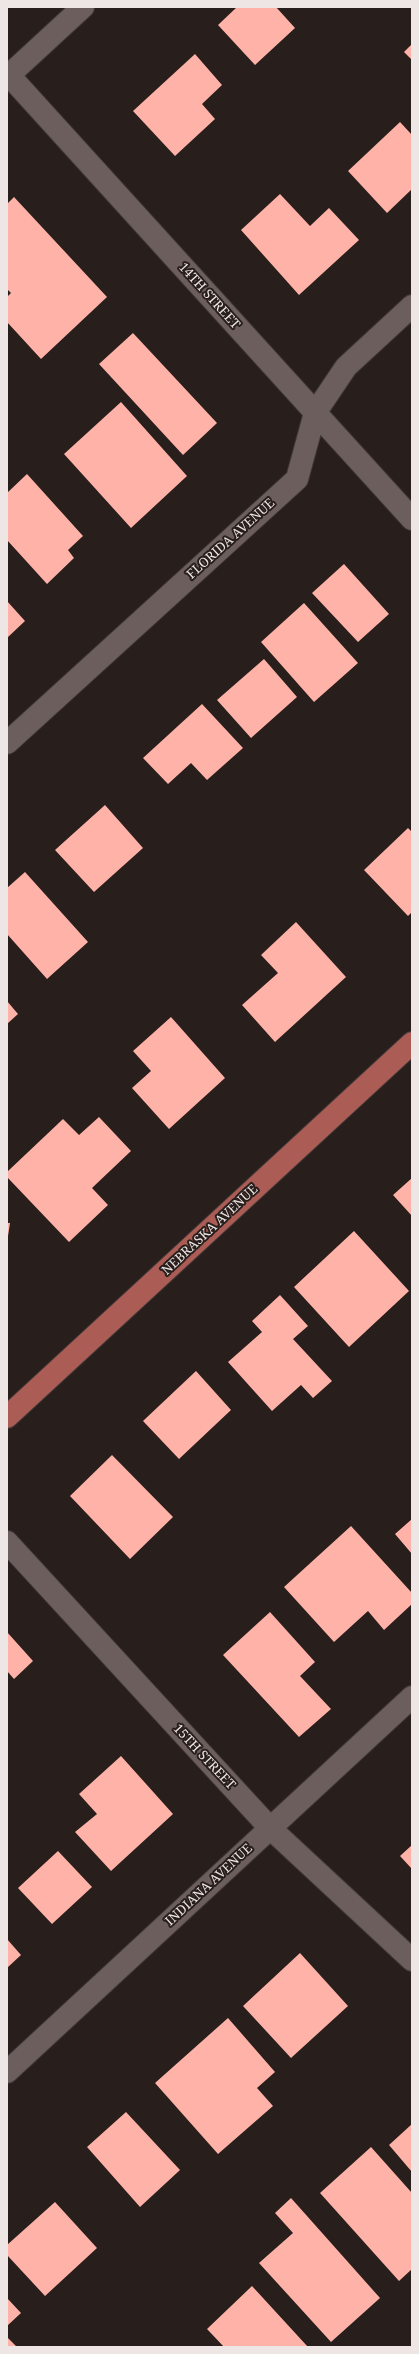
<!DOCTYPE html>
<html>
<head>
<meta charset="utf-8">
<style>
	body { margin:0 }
	#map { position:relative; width:419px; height:2354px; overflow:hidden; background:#281e1c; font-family:"Noto Serif",serif }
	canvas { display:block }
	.frame { position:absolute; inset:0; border:8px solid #ede6e5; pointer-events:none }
</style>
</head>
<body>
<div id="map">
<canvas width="419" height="2354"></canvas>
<div class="frame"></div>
</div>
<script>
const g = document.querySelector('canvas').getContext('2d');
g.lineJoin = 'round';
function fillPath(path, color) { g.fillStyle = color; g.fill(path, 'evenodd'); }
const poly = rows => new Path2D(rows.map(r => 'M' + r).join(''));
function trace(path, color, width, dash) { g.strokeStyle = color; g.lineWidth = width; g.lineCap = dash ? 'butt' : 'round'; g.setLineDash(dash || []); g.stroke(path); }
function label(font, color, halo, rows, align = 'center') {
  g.font = font + ' "Noto Serif",serif'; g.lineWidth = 4; g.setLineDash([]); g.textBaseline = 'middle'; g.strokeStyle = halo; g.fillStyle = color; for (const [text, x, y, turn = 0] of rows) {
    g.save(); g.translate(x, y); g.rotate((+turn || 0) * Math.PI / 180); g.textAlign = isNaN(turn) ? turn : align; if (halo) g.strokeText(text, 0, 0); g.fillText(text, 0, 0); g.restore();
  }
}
const building = poly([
	[237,7,276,7,295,28,255,65,218,25],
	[412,44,412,60,404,52],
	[195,54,222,85,202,104,215,119,175,156,133,111],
	[400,122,412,135,412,189,387,213,348,171],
	[280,194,310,226,329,208,359,240,299,295,241,230],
	[14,197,107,297,41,359,7,322,7,297,11,293,7,289,7,204],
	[133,333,217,423,183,455,99,364],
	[121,402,187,476,131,528,64,454],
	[27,474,83,536,68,550,74,558,47,584,7,540,7,493],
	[344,564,389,614,358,642,312,593],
	[7,601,25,621,7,638],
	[304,603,358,663,314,702,261,642],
	[264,659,297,697,251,738,217,700],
	[202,704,243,748,207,780,191,763,168,784,143,758],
	[105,805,143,848,94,892,55,850],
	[408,828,412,832,412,912,408,916,364,870],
	[25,872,88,942,47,979,7,934,7,888],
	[296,922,346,977,275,1042,242,1005,278,973,261,955],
	[7,1001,18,1014,7,1024],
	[171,1017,225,1078,169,1129,132,1088,151,1071,133,1051],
	[99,1117,131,1151,92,1188,108,1205,69,1242,7,1177,7,1172,63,1119,79,1135],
	[412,1178,412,1216,393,1195],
	[7,1223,10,1223,8,1236,7,1236],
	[354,1231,409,1291,349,1347,294,1287],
	[280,1295,308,1326,293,1339,332,1381,313,1398,301,1385,272,1411,228,1362,262,1332,252,1321],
	[196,1371,231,1410,179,1459,143,1421],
	[112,1455,173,1517,130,1559,70,1496],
	[412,1519,412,1554,395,1534],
	[351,1526,412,1593,412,1604,384,1630,368,1611,334,1642,284,1587],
	[270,1612,315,1662,300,1676,331,1709,299,1737,223,1655],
	[7,1632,33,1661,14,1679,7,1671],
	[121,1756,173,1814,111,1871,75,1832,97,1814,79,1794],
	[412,1845,412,1869,400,1856],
	[58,1851,92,1887,52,1924,18,1888],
	[7,1939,21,1955,7,1968],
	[300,1953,348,2006,291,2058,243,2006],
	[228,2018,275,2072,257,2088,273,2106,218,2154,155,2083],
	[126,2112,180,2170,140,2207,87,2147],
	[412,2124,412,2172,389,2145],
	[371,2147,412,2193,412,2269,399,2281,320,2193],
	[291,2198,380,2298,331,2342,259,2263,293,2233,275,2213],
	[55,2202,97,2248,45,2296,7,2255,7,2245],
	[252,2286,308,2347,224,2347,207,2329],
	[7,2298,21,2313,7,2326],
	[7,2337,17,2347,7,2347]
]);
const minor = poly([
	[7,73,412,519],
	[7,77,83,7],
	[7,743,297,479,315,413,346,367,412,306],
	[7,1542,270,1828,412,1960],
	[7,2072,412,1697]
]);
const major = poly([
	[7,1417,412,1043]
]);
const streetNames = [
	["14TH STREET",209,296,48],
	["FLORIDA AVENUE",231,539,-42],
	["NEBRASKA AVENUE",210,1230,-43],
	["15TH STREET",204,1757,47],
	["INDIANA AVENUE",209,1885,-43]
];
fillPath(building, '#feb2a8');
trace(minor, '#413938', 24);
trace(major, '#413938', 24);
trace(minor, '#6b5e5d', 22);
trace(major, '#ab5c55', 22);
label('13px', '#ede6e5', '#281e1c', streetNames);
</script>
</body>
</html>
